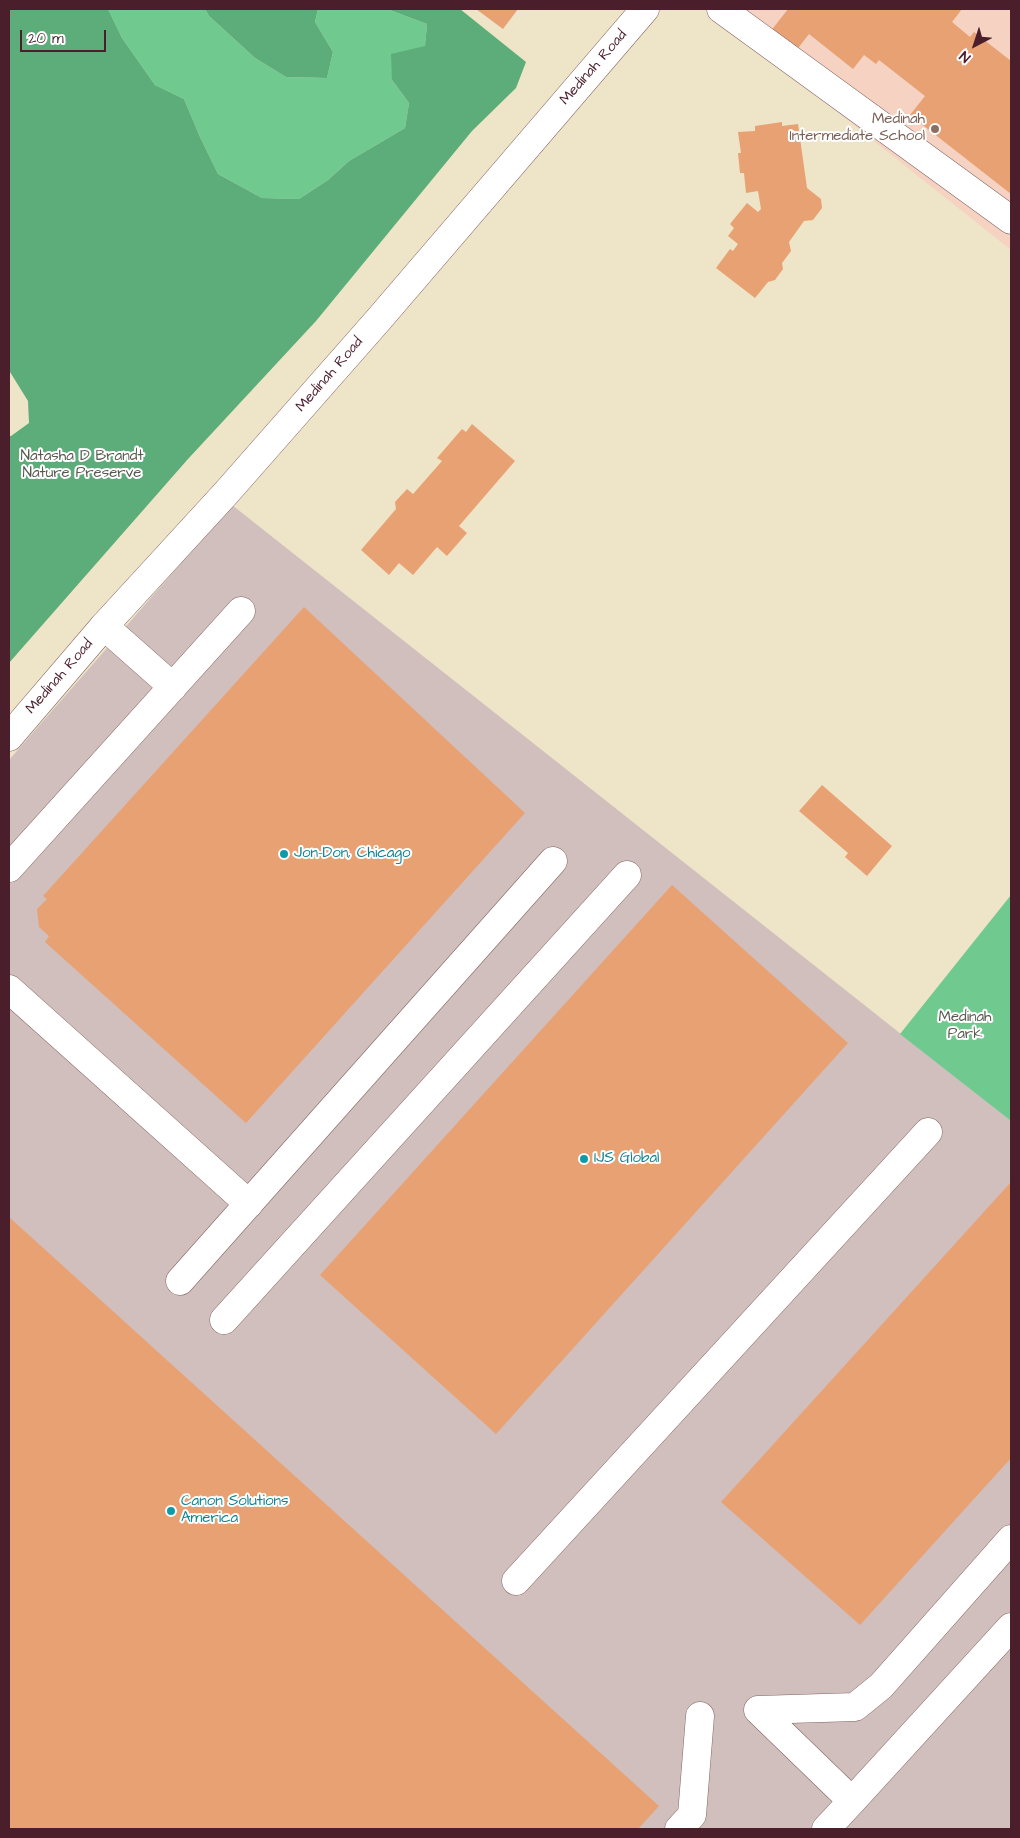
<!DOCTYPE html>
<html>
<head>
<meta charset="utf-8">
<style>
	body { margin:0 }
	#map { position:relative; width:1020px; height:1838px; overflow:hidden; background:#eee4c8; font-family:"Architects Daughter",sans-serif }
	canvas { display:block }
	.frame { position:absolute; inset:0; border:10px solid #4a1f2b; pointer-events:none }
	.north { position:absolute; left:950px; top:20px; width:50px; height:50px; -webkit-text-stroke:4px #fff; paint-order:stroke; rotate:220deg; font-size:14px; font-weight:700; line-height:20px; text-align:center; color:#4a1f2b }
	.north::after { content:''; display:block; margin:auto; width:18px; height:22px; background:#4a1f2b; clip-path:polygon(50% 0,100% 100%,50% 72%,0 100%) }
	.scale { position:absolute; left:20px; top:30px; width:86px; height:22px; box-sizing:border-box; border:2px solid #4a1f2b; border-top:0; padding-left:6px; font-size:15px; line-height:18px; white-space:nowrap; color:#4a1f2b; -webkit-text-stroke:4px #fff; paint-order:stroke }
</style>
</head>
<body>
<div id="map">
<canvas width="1020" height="1838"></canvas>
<div class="frame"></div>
<div class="north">N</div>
<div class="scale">20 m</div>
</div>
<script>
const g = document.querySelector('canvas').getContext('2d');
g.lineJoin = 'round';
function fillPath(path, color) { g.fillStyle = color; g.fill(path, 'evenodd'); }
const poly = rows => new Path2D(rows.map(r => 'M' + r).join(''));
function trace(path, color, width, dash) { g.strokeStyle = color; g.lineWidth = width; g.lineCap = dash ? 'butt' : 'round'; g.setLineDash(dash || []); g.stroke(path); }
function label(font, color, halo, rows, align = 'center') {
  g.font = font + ' "Architects Daughter",sans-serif'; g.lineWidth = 4; g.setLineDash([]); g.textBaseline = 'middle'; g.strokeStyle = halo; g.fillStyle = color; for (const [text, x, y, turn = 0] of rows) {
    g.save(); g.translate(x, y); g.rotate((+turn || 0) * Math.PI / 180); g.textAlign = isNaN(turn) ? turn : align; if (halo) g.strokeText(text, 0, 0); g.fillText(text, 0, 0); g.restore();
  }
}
const built = poly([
	[708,9,1011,9,1011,250]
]);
const industrial = poly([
	[232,505,1011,1121,1011,1829,9,1829,9,760]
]);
const green = poly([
	[108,9,205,9,209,16,255,58,286,77,327,78,333,52,315,22,318,9,387,9,427,24,425,46,392,80,409,103,405,128,349,161,328,180,299,199,262,198,218,174,200,137,184,99,155,85,122,38],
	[1011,895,1011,1121,900,1034]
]);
const forest = poly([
	[9,9,108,9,122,38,155,85,184,99,200,137,218,174,262,198,299,199,328,180,349,161,405,128,409,103,392,80,391,54,425,46,427,24,387,9,460,9,526,62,516,88,472,131,316,321,188,459,9,663,9,436,11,436,29,423,28,401,10,372,9,362],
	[205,9,318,9,315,22,333,52,327,78,286,77,255,58,209,16]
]);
const building = poly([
	[476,9,518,9,503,29],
	[788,9,962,9,952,22,970,37,974,32,1011,61,1011,194,910,115,925,96,879,60,876,64,864,55,853,69,809,34,792,56,767,36],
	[782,122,782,126,798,124,807,188,821,199,822,208,813,220,804,221,789,242,791,251,782,263,783,269,775,280,768,282,755,298,716,268,730,249,733,251,738,244,728,236,734,228,730,224,747,203,758,212,761,209,758,191,746,193,744,173,740,173,738,153,741,153,738,132,755,131,755,126],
	[472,424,515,461,459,526,467,533,447,556,437,547,413,575,399,563,389,575,361,550,396,509,395,502,407,489,413,494,442,461,437,458,462,429,466,432],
	[304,607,525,813,246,1123,45,942,49,936,39,927,37,909,47,899,43,896],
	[822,785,892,846,867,876,845,857,848,853,799,811],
	[672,885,848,1043,496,1434,320,1275],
	[1011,1182,1011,1458,860,1625,721,1502],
	[9,1217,659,1806,638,1829,9,1829]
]);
const minor = poly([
	[721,9,1011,220],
	[104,626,173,687],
	[9,868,241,611],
	[9,989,249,1204],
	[180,1281,553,861],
	[224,1320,627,875],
	[516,1581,928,1132],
	[758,1710,852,1801,1011,1627],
	[758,1710,855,1707,881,1686,1011,1539],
	[679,1829,692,1815,700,1716],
	[826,1829,852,1801]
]);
const major = poly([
	[9,737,104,626,227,492,380,318,645,9]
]);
const markers = [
	[935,129,5,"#8d6e63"],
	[284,854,5,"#0f9aa8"],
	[584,1159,5,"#0f9aa8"],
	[171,1511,5,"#0f9aa8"]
];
const streetNames = [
	["Medinah Road",594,68,-49],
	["Medinah Road",330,375,-49],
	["Medinah Road",60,677,-49]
];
const educationNames = [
	["Medinah",925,120],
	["Intermediate School",925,137]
];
const parkNames = [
	["Natasha D Brandt",82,457],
	["Nature Preserve",82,474],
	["Medinah",965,1018],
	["Park",965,1035]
];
const cultureNames = [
	["Jon-Don, Chicago",294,854],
	["IJS Global",594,1159],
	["Canon Solutions",181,1502],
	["America",181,1519]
];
fillPath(built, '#f5d2c2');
fillPath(industrial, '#d1bfbd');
fillPath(green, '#70c98f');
fillPath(forest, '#5cad7a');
fillPath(building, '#e8a172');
trace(minor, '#836462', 29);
trace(major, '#836462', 29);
trace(minor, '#fff', 28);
trace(major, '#fff', 28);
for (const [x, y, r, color] of markers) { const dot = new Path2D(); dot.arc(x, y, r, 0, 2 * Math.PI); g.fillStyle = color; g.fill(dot); trace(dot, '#fff', 2); }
label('15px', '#4a1f2b', '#fff', streetNames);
label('15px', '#785e54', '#fff', educationNames, 'right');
label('15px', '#575a4e', '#fff', parkNames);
label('15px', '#0d838f', '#fff', cultureNames, 'left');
</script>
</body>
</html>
